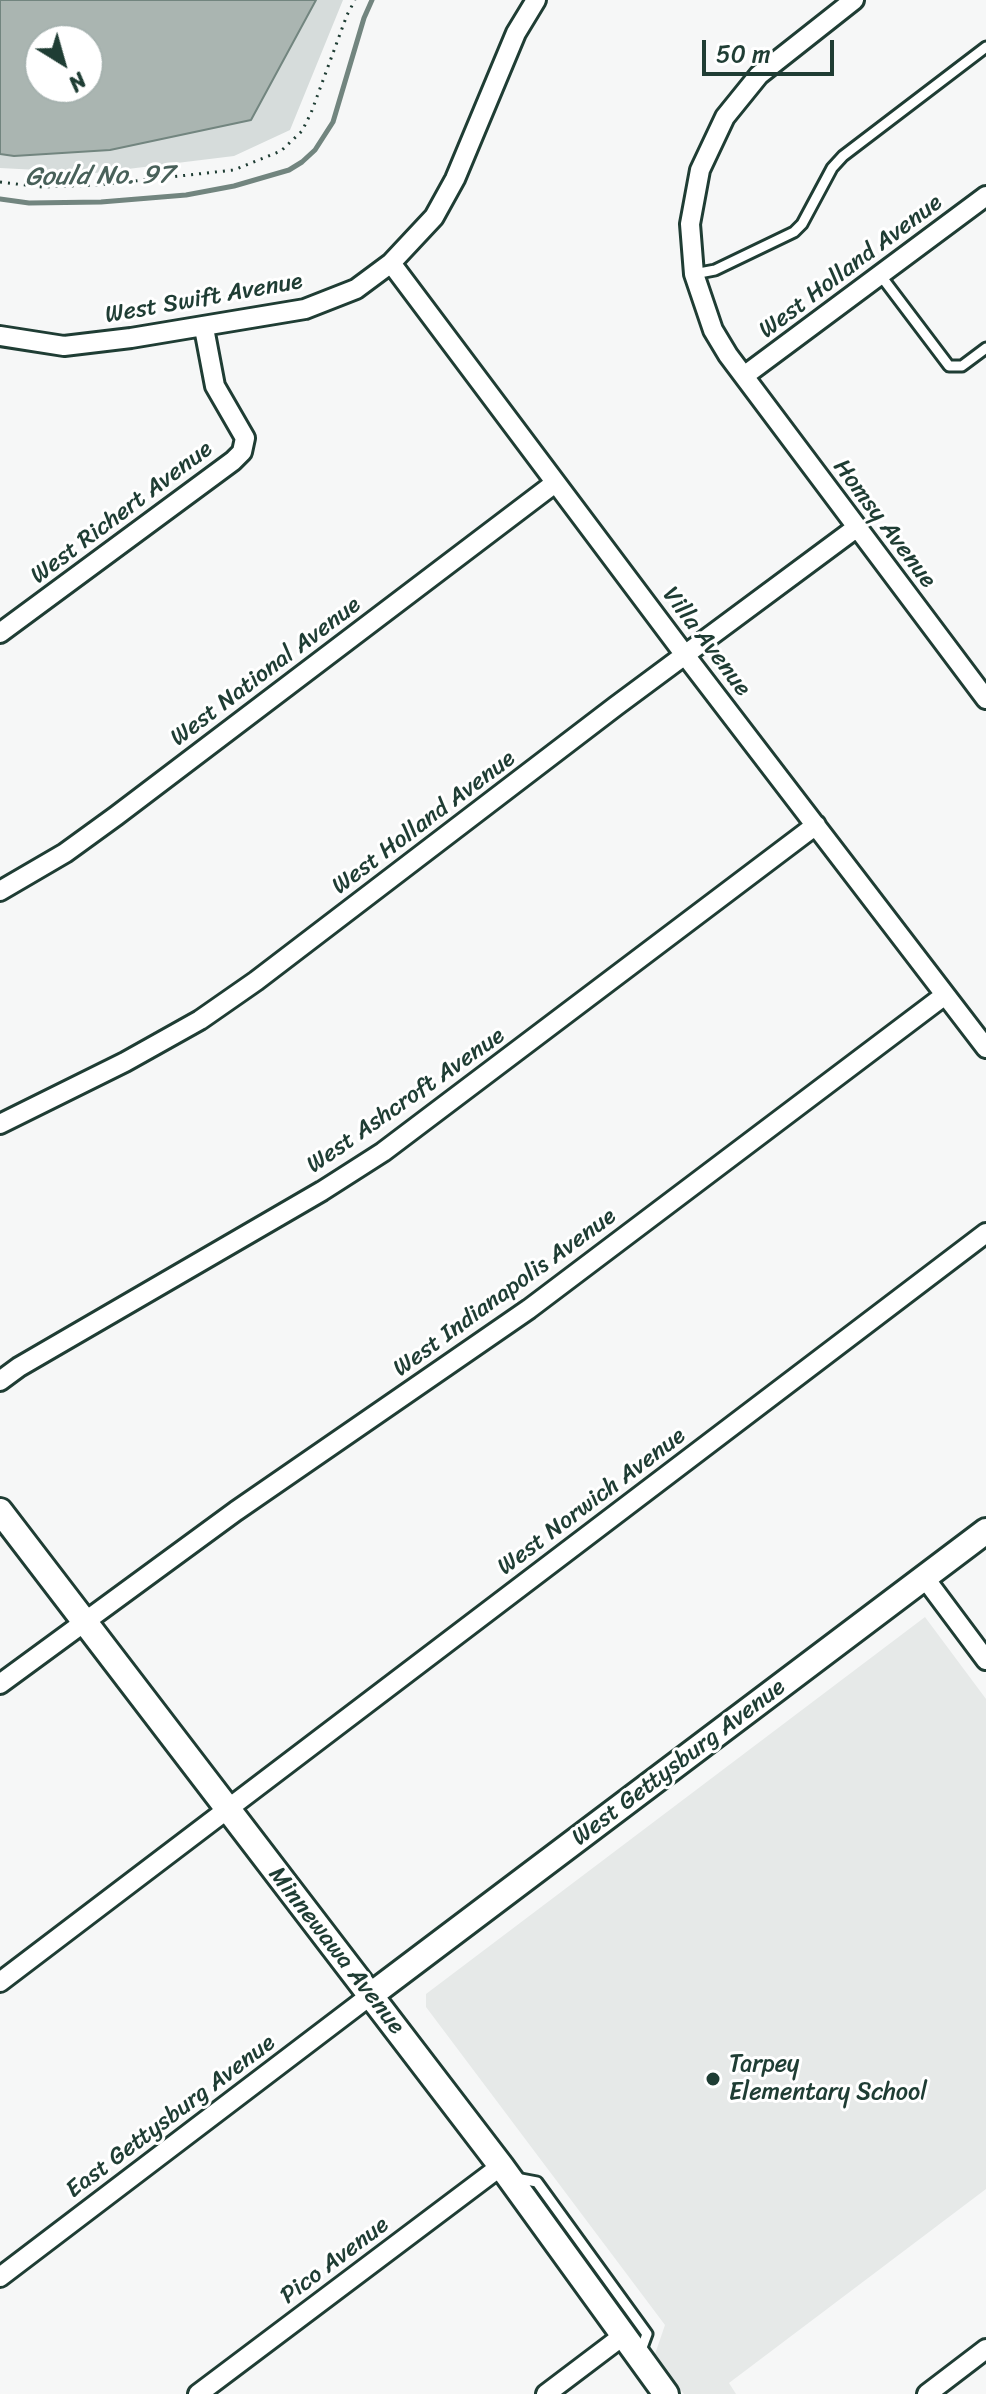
<!DOCTYPE html>
<html>
<head>
<meta charset="utf-8">
<style>
	body { margin:0 }
	#map { position:relative; width:986px; height:2394px; overflow:hidden; background:#f6f7f7; font-family:Sriracha,sans-serif }
	canvas { display:block }
	.north { position:absolute; left:24px; top:24px; width:80px; height:80px; box-sizing:border-box; background:#fff; border:2px solid #a5b1ae; border-radius:50%; rotate:143deg; font-size:22px; font-weight:700; line-height:32px; text-align:center; color:#1f3d34 }
	.north::after { content:''; display:block; margin:auto; width:28px; height:36px; background:#1f3d34; clip-path:polygon(50% 0,100% 100%,50% 72%,0 100%) }
	.scale { position:absolute; left:702px; top:40px; width:132px; height:36px; box-sizing:border-box; border:4px solid #1f3d34; border-top:0; padding-left:10px; font-size:24px; line-height:28px; white-space:nowrap; color:#1f3d34; -webkit-text-stroke:6px #fff; paint-order:stroke }
</style>
</head>
<body>
<div id="map">
<canvas width="986" height="2394"></canvas>
<div class="north">N</div>
<div class="scale">50 m</div>
</div>
<script>
const g = document.querySelector('canvas').getContext('2d');
g.lineJoin = 'round';
function fillPath(path, color) { g.fillStyle = color; g.fill(path, 'evenodd'); }
const poly = rows => new Path2D(rows.map(r => 'M' + r).join(''));
function trace(path, color, width, dash) { g.strokeStyle = color; g.lineWidth = width; g.lineCap = dash ? 'butt' : 'round'; g.setLineDash(dash || []); g.stroke(path); }
function label(font, color, halo, rows, align = 'center') {
  g.font = font + ' Sriracha,sans-serif'; g.lineWidth = 6; g.setLineDash([]); g.textBaseline = 'middle'; g.strokeStyle = halo; g.fillStyle = color; for (const [text, x, y, turn = 0] of rows) {
    g.save(); g.translate(x, y); g.rotate((+turn || 0) * Math.PI / 180); g.textAlign = isNaN(turn) ? turn : align; if (halo) g.strokeText(text, 0, 0); g.fillText(text, 0, 0); g.restore();
  }
}
const built = poly([
	[925,1617,986,1699,986,2189,729,2383,736,2394,684,2394,654,2357,665,2325,426,2007,426,1994]
]);
const green = poly([
	[0,0,343,0,290,130,234,156,95,173,0,168],
	[40,40,88,40,88,88,40,88]
]);
const water = poly([
	[0,0,316,0,251,120,110,150,14,156,0,154,0,0],
	[40,40,88,40,88,88,40,88,40,40]
]);
const stream = poly([
	[0,199,29,203,101,202,186,195,234,186,289,170,302,162,315,150,333,122,364,18,372,0]
]);
const path = poly([
	[0,182,42,187,98,185,234,170,281,151,302,131,311,113,347,15,355,0]
]);
const lane = poly([
	[694,274,715,270,794,232,802,224,832,168,843,156,986,47],
	[881,276,949,366,962,366,986,348],
	[516,2178,537,2182,647,2334,640,2353]
]);
const street = poly([
	[854,0,759,75,725,117,700,170,690,224,694,274,713,330,728,355,986,699],
	[391,263,685,655,986,1048],
	[0,336,64,346,131,338,305,309,356,289,391,263,434,217,455,179,516,33,536,0],
	[744,376,986,196],
	[0,633,233,461,242,452,245,438,215,386,204,328],
	[0,891,65,853,116,816,555,483],
	[0,1124,125,1062,200,1020,256,981,616,706,856,528],
	[0,1381,19,1367,322,1191,383,1152,816,825],
	[924,1577,986,1660],
	[0,1684,236,1511,529,1309,945,995],
	[0,1982,986,1233],
	[0,2277,371,1995],
	[198,2394,501,2166],
	[546,2394,624,2335],
	[927,2394,986,2349]
]);
const secondary = poly([
	[0,1511,501,2166,666,2394],
	[371,1995,986,1531]
]);
const markers = [
	[713,2079,8,"#1f3d34"]
];
const streetNames = [
	["West Holland Avenue",851,267,-37],
	["West Swift Avenue",204,299,-10],
	["West Richert Avenue",122,513,-37],
	["Homsy Avenue",884,524,53],
	["Villa Avenue",706,642,53],
	["West National Avenue",266,672,-37],
	["West Holland Avenue",424,823,-37],
	["West Ashcroft Avenue",406,1101,-35],
	["West Indianapolis Avenue",505,1293,-36],
	["West Norwich Avenue",592,1502,-37],
	["West Gettysburg Avenue",679,1763,-37],
	["Minnewawa Avenue",336,1951,52],
	["East Gettysburg Avenue",171,2117,-37],
	["Pico Avenue",335,2261,-37]
];
const poiNames = [
	["Tarpey",729,2065],
	["Elementary School",729,2093]
];
const waterNames = [
	["Gould No. 97",99,177,-1]
];
fillPath(built, '#e6e9e8');
fillPath(green, '#d6dcdb');
fillPath(water, '#aab5b1');
trace(water, '#72857f', 2);
trace(stream, '#72857f', 5);
trace(lane, '#1f3d34', 15);
trace(street, '#1f3d34', 24);
trace(secondary, '#1f3d34', 30);
trace(path, '#1f3d34', 3, [2, 6]);
trace(lane, '#fff', 9);
trace(street, '#fff', 18);
trace(secondary, '#fff', 24);
for (const [x, y, r, color] of markers) { const dot = new Path2D(); dot.arc(x, y, r, 0, 2 * Math.PI); g.fillStyle = color; g.fill(dot); trace(dot, '#fff', 3); }
label('24px', '#1f3d34', '#fff', streetNames);
label('24px', '#1f3d34', '#fff', poiNames, 'left');
label('italic 26px', '#49615a', '#fff', waterNames);
</script>
</body>
</html>
